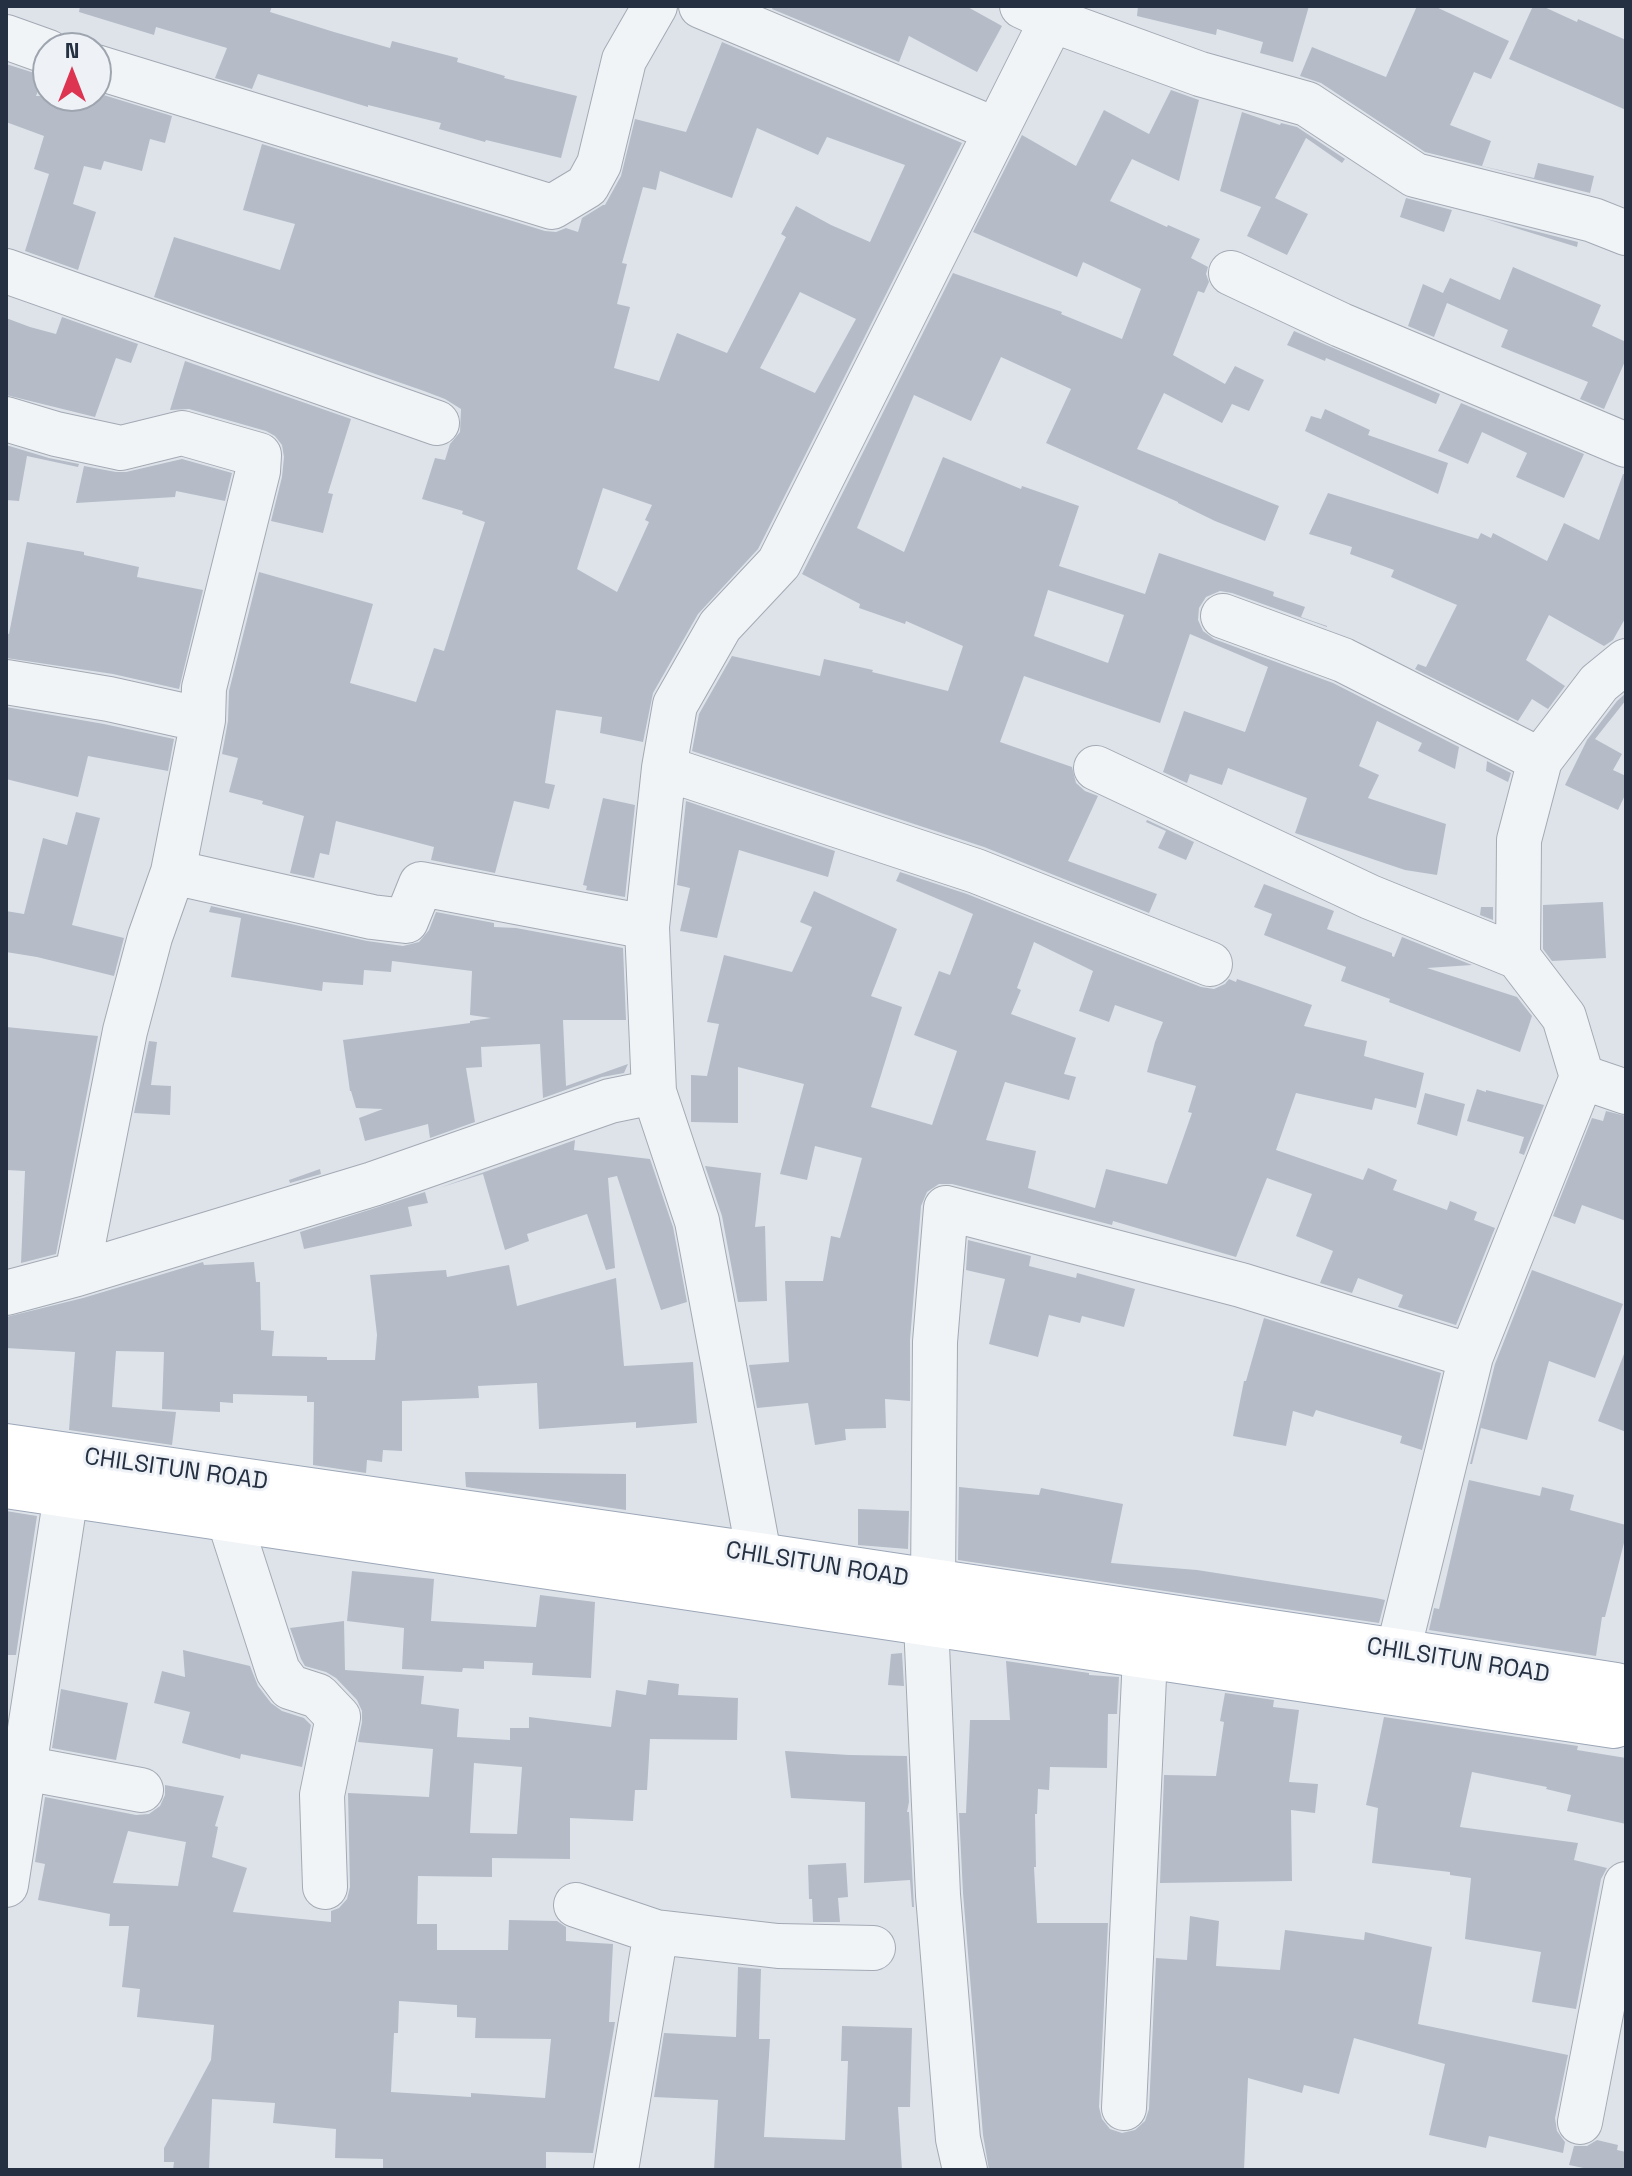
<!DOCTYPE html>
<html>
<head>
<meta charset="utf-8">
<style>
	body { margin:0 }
	#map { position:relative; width:1632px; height:2176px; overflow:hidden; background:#dee3ea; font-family:"Space Grotesk",sans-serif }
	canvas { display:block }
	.frame { position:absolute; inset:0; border:8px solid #253142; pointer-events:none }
	.north { position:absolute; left:32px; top:32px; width:80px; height:80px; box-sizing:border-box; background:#eef2f7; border:2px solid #9ea5af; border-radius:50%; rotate:0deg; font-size:22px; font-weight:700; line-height:32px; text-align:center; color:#253142 }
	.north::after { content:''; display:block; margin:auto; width:28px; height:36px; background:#dd3451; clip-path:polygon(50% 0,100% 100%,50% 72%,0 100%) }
</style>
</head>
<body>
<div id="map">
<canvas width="1632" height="2176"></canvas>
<div class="frame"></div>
<div class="north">N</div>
</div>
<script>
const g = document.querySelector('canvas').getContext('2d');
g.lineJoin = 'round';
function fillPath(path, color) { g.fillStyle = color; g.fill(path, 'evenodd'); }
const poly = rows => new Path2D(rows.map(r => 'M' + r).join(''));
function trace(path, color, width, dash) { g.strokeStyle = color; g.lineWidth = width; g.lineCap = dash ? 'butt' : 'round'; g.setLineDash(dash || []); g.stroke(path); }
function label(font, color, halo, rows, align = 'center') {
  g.font = font + ' "Space Grotesk",sans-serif'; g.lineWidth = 6; g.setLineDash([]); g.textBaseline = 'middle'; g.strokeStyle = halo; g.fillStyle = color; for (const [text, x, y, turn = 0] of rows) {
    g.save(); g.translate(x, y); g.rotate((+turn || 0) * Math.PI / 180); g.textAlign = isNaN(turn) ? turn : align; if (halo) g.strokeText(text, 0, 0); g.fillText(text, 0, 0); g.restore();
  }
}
const building = poly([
	[80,6,272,6,270,12,334,32,390,48,392,41,458,58,457,62,505,76,504,78,577,96,561,158,486,140,485,142,439,129,441,123,368,105,368,107,258,74,252,89,215,78,227,48,156,27,154,35,79,12],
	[773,6,966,6,1002,26,977,72,909,36,899,62,772,9],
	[1138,6,1309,6,1293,62,1260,53,1263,42,1217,29,1216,35,1137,16],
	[1417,6,1434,6,1509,41,1491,79,1474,72,1450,125,1491,141,1482,166,1534,178,1538,163,1594,176,1590,193,1425,152,1321,83,1300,76,1312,47,1386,77],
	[1533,6,1542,6,1577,22,1578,19,1626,40,1626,110,1509,59],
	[722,42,962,143,758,549,698,614,653,693,643,742,600,733,602,717,556,710,545,783,555,785,549,809,514,801,495,873,431,860,434,847,336,821,329,855,320,853,314,878,290,873,304,816,262,804,263,801,229,792,238,758,222,754,228,721,229,691,259,572,373,604,350,683,416,702,434,648,444,651,485,522,462,514,463,511,422,499,435,458,445,460,450,444,460,432,461,409,445,399,424,391,154,297,174,237,280,270,295,224,243,210,262,144,545,231,556,232,566,228,578,232,582,218,603,205,605,205,621,176,635,119,686,132],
	[757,128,818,155,827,137,905,165,870,242,831,225,796,206,781,234,786,237,727,353,677,333,659,381,614,368,630,307,617,304,627,264,622,263,643,187,656,190,660,171,732,198],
	[800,292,856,319,815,393,760,368],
	[603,488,652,505,645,520,649,522,617,592,577,569],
	[6,64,44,76,36,96,96,96,97,93,172,116,165,143,150,139,142,171,104,161,101,170,84,166,73,204,96,212,78,270,25,251,49,174,34,169,44,136,6,122],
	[1171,90,1199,100,1179,181,1132,159,1110,201,1167,227,1168,225,1200,239,1191,258,1208,267,1206,274,1209,282,1204,293,1198,291,1173,355,1225,384,1235,366,1264,380,1249,411,1232,404,1222,423,1164,393,1137,449,1279,506,1265,541,1215,521,1178,503,1178,502,1046,443,1071,389,1001,357,971,421,914,395,857,528,904,552,943,457,1021,489,1022,486,1079,506,1059,566,1145,594,1159,553,1274,592,1273,596,1305,607,1301,617,1327,626,1327,627,1232,593,1220,591,1206,597,1199,608,1198,620,1203,631,1214,639,1333,683,1459,747,1455,769,1418,751,1422,743,1377,721,1359,766,1379,775,1368,798,1446,824,1437,875,1405,870,1295,833,1307,798,1228,768,1222,785,1190,774,1187,783,1163,772,1184,711,1245,732,1268,667,1190,634,1160,723,1024,676,1000,742,1072,767,1076,783,1085,791,1098,796,1068,861,1157,894,1149,913,984,847,692,751,699,714,732,656,820,676,824,659,873,670,872,672,948,691,963,646,906,621,905,624,859,608,860,604,802,574,953,273,1062,312,1061,314,1122,339,1141,289,1083,262,1077,277,973,232,1022,135,1076,166,1104,110,1149,134],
	[1048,590,1124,615,1108,663,1034,636],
	[1242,112,1280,125,1281,123,1297,127,1345,159,1342,163,1306,138,1275,198,1308,214,1287,255,1247,236,1261,207,1220,191],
	[1406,198,1452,210,1444,232,1400,217],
	[1483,218,1578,242,1577,247],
	[1513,267,1601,305,1592,326,1626,342,1626,359,1604,409,1580,399,1588,382,1501,347,1508,330,1447,303,1434,337,1408,326,1423,284,1443,293,1450,278,1500,300],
	[62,317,138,344,131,363,116,358,95,417,6,395,6,318,30,327,56,334],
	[1294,331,1440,394,1436,404,1326,358,1325,361,1287,345],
	[185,361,351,419,328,493,333,494,323,533,271,521,282,477,284,457,282,445,275,436,266,431,189,409,170,410],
	[1461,403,1584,454,1564,498,1516,477,1527,453,1482,432,1468,464,1438,451],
	[1325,409,1370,430,1368,435,1448,463,1438,494,1305,431,1311,416,1321,419],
	[6,445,49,458,79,464,78,467,27,456,19,501,6,500],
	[182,459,232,473,225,501,176,491,175,497,76,503,84,466,116,472,126,472],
	[1623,474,1626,474,1626,617,1613,640,1604,646,1549,615,1526,660,1565,686,1548,709,1532,699,1518,721,1415,669,1418,664,1426,667,1457,605,1391,577,1394,570,1350,554,1352,547,1309,534,1328,493,1478,539,1481,533,1491,538,1493,533,1547,561,1564,523,1599,540],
	[27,542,84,552,84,555,139,567,137,577,203,590,179,689,113,674,6,658,6,633,9,634],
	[1626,693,1626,700,1595,739,1622,754,1613,770,1626,776,1626,793,1618,810,1565,785,1587,740,1617,701],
	[6,707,104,724,174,739,168,771,88,756,78,797,6,779],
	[1487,761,1511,773,1508,782,1486,771],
	[603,798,635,805,625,897,586,890,587,886,583,885],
	[686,801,835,851,828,877,739,850,717,938,680,931,690,888,677,885],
	[76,812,100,818,72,925,124,938,114,976,37,957,6,952,6,911,24,914,43,838,67,845],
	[1147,820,1194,842,1186,860,1158,848,1166,831,1146,822],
	[900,872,967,894,1201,987,1214,989,1225,984,1229,979,1236,982,1237,979,1312,1005,1304,1026,1367,1041,1364,1056,1424,1073,1416,1108,1375,1098,1372,1110,1296,1093,1276,1150,1363,1180,1368,1168,1397,1180,1393,1190,1447,1210,1450,1201,1477,1212,1474,1220,1495,1228,1456,1325,1398,1307,1403,1295,1358,1278,1352,1293,1320,1283,1333,1251,1296,1236,1312,1194,1267,1178,1236,1257,1113,1221,1112,1225,952,1184,939,1184,927,1192,921,1206,910,1340,910,1401,885,1399,886,1428,845,1429,846,1440,815,1445,808,1403,757,1408,749,1365,789,1362,785,1281,823,1281,831,1236,840,1238,862,1158,815,1146,807,1180,780,1174,804,1084,738,1067,738,1123,691,1122,691,1075,707,1076,719,1024,707,1022,724,955,792,972,812,927,800,922,814,891,897,929,871,996,902,1007,871,1107,932,1125,957,1051,914,1035,939,971,950,975,973,914,896,881],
	[1034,942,1093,971,1079,1011,1109,1022,1115,1005,1163,1022,1155,1042,1147,1072,1196,1086,1188,1112,1192,1113,1167,1184,1106,1169,1095,1208,1028,1188,1036,1151,986,1140,1005,1082,1069,1100,1076,1077,1064,1074,1076,1038,1011,1014,1021,990,1017,988],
	[1264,884,1334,911,1327,929,1392,953,1392,956,1394,957,1402,937,1472,965,1427,968,1517,997,1532,1016,1520,1052,1389,1002,1390,999,1341,981,1346,967,1264,935,1272,914,1254,907],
	[1603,902,1606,958,1552,961,1543,949,1543,905],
	[211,906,367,941,403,946,419,942,429,930,436,912,494,923,494,927,516,928,623,948,626,1020,563,1020,566,1086,628,1064,624,1073,602,1077,543,1098,540,1044,481,1047,482,1067,466,1068,475,1122,430,1138,428,1124,365,1141,359,1118,383,1109,356,1108,351,1091,350,1091,343,1040,470,1023,470,1021,491,1018,470,1015,472,971,392,961,391,972,364,970,363,985,323,982,322,991,231,977,241,918,209,912],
	[1481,907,1493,907,1493,920,1480,915],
	[6,1027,98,1036,56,1254,21,1263,25,1171,6,1170],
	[149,1041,157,1042,151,1085,171,1086,170,1115,134,1113],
	[1477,1089,1486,1092,1486,1090,1544,1105,1524,1155,1519,1153,1524,1137,1467,1121],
	[1425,1093,1465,1104,1457,1136,1417,1124],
	[1606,1111,1626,1116,1626,1221,1582,1205,1575,1224,1553,1216,1592,1118,1603,1121],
	[575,1140,574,1150,650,1159,673,1227,687,1302,661,1310,617,1176,608,1178,615,1268,606,1270,587,1214,527,1234,529,1241,505,1250,483,1174,439,1188],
	[705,1166,761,1173,755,1227,765,1226,767,1301,738,1302,722,1216],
	[320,1169,321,1174,290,1183,289,1180],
	[425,1192,428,1203,408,1207,412,1226,304,1249,300,1232],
	[968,1240,1031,1256,1029,1266,1076,1278,1077,1273,1135,1289,1124,1327,1082,1316,1080,1323,1049,1315,1038,1357,989,1344,1005,1279,966,1270],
	[203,1262,204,1265,254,1262,256,1282,260,1282,261,1330,274,1331,272,1356,327,1357,327,1360,375,1360,377,1335,370,1275,446,1270,447,1277,509,1265,517,1306,616,1278,624,1366,693,1362,697,1423,636,1428,636,1422,539,1429,537,1383,478,1386,479,1398,402,1401,402,1451,383,1450,382,1462,367,1460,366,1473,313,1465,314,1402,307,1402,307,1396,233,1394,233,1403,220,1402,220,1412,162,1409,164,1352,116,1351,112,1407,176,1412,172,1445,69,1430,75,1352,6,1348,6,1317,83,1298],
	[1532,1270,1623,1304,1595,1378,1549,1361,1527,1440,1481,1428,1472,1464,1470,1464,1495,1364],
	[1264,1318,1441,1373,1422,1450,1400,1443,1402,1436,1316,1410,1313,1417,1293,1411,1286,1446,1233,1436,1244,1381,1246,1381],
	[1624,1354,1626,1355,1626,1432,1598,1421],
	[465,1472,626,1474,626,1510,466,1487],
	[1469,1480,1540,1496,1542,1487,1574,1495,1570,1510,1626,1525,1626,1535,1605,1617,1602,1617,1596,1656,1429,1630,1434,1608,1439,1609],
	[959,1487,1039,1495,1041,1488,1123,1504,1111,1563,1197,1570,1376,1598,1385,1600,1379,1623,958,1560],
	[858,1509,909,1511,908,1549,858,1545],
	[6,1511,37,1516,16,1655,6,1655],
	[352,1571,434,1579,431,1621,536,1627,540,1595,595,1602,591,1678,532,1675,533,1663,484,1661,484,1669,463,1668,462,1672,402,1669,404,1628,347,1621],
	[344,1621,345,1670,424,1676,421,1704,459,1709,457,1737,510,1740,510,1728,529,1728,529,1717,611,1727,616,1690,646,1695,648,1680,679,1684,678,1695,738,1698,737,1740,650,1739,647,1790,635,1790,633,1821,570,1818,570,1859,492,1858,492,1877,418,1876,417,1924,437,1924,437,1950,508,1950,509,1920,557,1921,566,1927,566,1941,613,1944,609,2022,615,2022,593,2153,546,2152,546,2170,420,2168,420,2170,383,2170,383,2159,335,2158,336,2129,273,2123,275,2103,212,2099,209,2170,173,2170,174,2162,164,2162,164,2148,211,2060,214,2025,137,2017,140,1989,122,1987,129,1926,109,1926,110,1914,38,1900,45,1864,35,1862,45,1797,136,1815,149,1814,160,1806,165,1795,165,1785,224,1796,215,1826,218,1827,212,1857,247,1868,233,1912,331,1922,331,1911,339,1908,347,1899,350,1887,348,1793,429,1797,433,1749,358,1742,362,1722,362,1711,357,1700,336,1678,326,1672,305,1666,301,1659,290,1628],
	[474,1763,522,1767,517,1834,470,1833],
	[128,1831,186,1842,178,1886,113,1883],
	[399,2001,457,2005,457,2017,476,2018,475,2038,551,2039,545,2098,471,2093,471,2097,391,2092,394,2033,398,2033],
	[183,1650,250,1666,258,1686,271,1703,282,1711,304,1718,311,1725,302,1767,241,1754,240,1759,182,1743,190,1712,154,1703,162,1671,185,1677],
	[902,1653,904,1686,888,1685,891,1654],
	[1006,1661,1089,1673,1089,1675,1119,1677,1117,1714,1108,1714,1107,1768,1050,1767,1049,1790,1038,1789,1037,1814,1035,1814,1036,1867,1034,1867,1037,1923,1108,1923,1099,2107,1102,2119,1110,2129,1122,2133,1135,2130,1145,2121,1149,2109,1156,1958,1187,1960,1190,1916,1219,1921,1216,1966,1280,1970,1285,1930,1364,1940,1365,1932,1432,1947,1418,2024,1568,2055,1555,2118,1557,2131,1565,2142,1563,2153,1489,2136,1486,2148,1429,2135,1445,2064,1354,2038,1339,2094,1304,2085,1302,2093,1248,2078,1244,2170,989,2170,983,2135,963,1893,959,1813,966,1813,970,1720,1010,1720],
	[61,1689,128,1703,116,1760,52,1748],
	[1225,1693,1274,1700,1273,1707,1299,1710,1289,1782,1318,1784,1315,1813,1291,1810,1292,1881,1160,1883,1164,1775,1216,1776,1224,1722,1220,1721],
	[1384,1717,1578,1746,1577,1750,1626,1758,1626,1824,1567,1811,1571,1795,1546,1789,1547,1787,1472,1772,1460,1827,1578,1843,1574,1860,1607,1868,1601,1879,1576,2009,1532,2002,1541,1952,1465,1939,1471,1878,1450,1875,1450,1872,1372,1863,1378,1808,1366,1805],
	[785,1751,849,1755,907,1756,909,1802,907,1812,909,1812,914,1907,912,1907,910,1880,864,1883,865,1802,791,1798],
	[846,1863,848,1897,838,1898,840,1922,813,1922,812,1899,809,1899,808,1865],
	[738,1967,761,1969,759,2039,770,2039,764,2137,845,2140,848,2061,841,2061,842,2026,912,2028,910,2107,898,2107,902,2170,714,2170,718,2100,654,2097,664,2033,736,2037],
	[1597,2140,1618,2145,1617,2150,1626,2152,1626,2170,1593,2170,1569,2165,1574,2146,1587,2146]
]);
const minor = poly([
	[701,6,996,130],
	[1022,6,1052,20,1200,74,1307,104,1415,175,1593,220,1626,233],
	[6,37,48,52],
	[96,67,552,207,587,186,599,164,624,60,655,6],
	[6,271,437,423],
	[1231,273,1341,325,1626,445],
	[6,419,56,434,121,448,182,433,259,455,258,471,204,688,203,720,173,872,150,937,125,1031,77,1274],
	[1223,616,1343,660,1540,760],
	[6,682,109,699,203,720],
	[664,768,976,871,1210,964],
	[1096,768,1370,897,1518,957],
	[173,872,372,917,406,921,421,884,647,927],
	[1582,1077,1626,1092],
	[6,1293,77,1274,373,1184,610,1101,654,1092],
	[229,1519,278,1671,290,1687,318,1696,338,1717,322,1795,325,1887],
	[759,1555,697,1221,654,1092,647,927,664,768,675,705,720,626,779,563,1052,20,1057,6],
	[933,1583,935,1342,946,1208,1241,1285,1471,1356],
	[926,1623,938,1895,958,2139,965,2170],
	[1398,1651,1471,1356,1582,1077,1564,1017,1518,957,1519,840,1540,760,1599,683,1626,661],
	[24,1768,141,1790],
	[6,1885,66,1495],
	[576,1905,656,1932,778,1946,873,1948],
	[1124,2108,1145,1656],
	[1580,2122,1626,1884],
	[616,2170,656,1932]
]);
const major = poly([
	[6,1446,759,1555,1398,1651,1616,1685,1626,1691],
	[6,1486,1614,1726,1626,1722]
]);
const streetNames = [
	["CHILSITUN ROAD",176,1470,8],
	["CHILSITUN ROAD",817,1565,9],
	["CHILSITUN ROAD",1458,1661,9]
];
fillPath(building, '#b5bcc7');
trace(minor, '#a3aab4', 46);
trace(major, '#9ca7b7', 46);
trace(minor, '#f1f4f7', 44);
trace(major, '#fff', 44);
label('24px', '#253142', '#eef2f7', streetNames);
</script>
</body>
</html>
